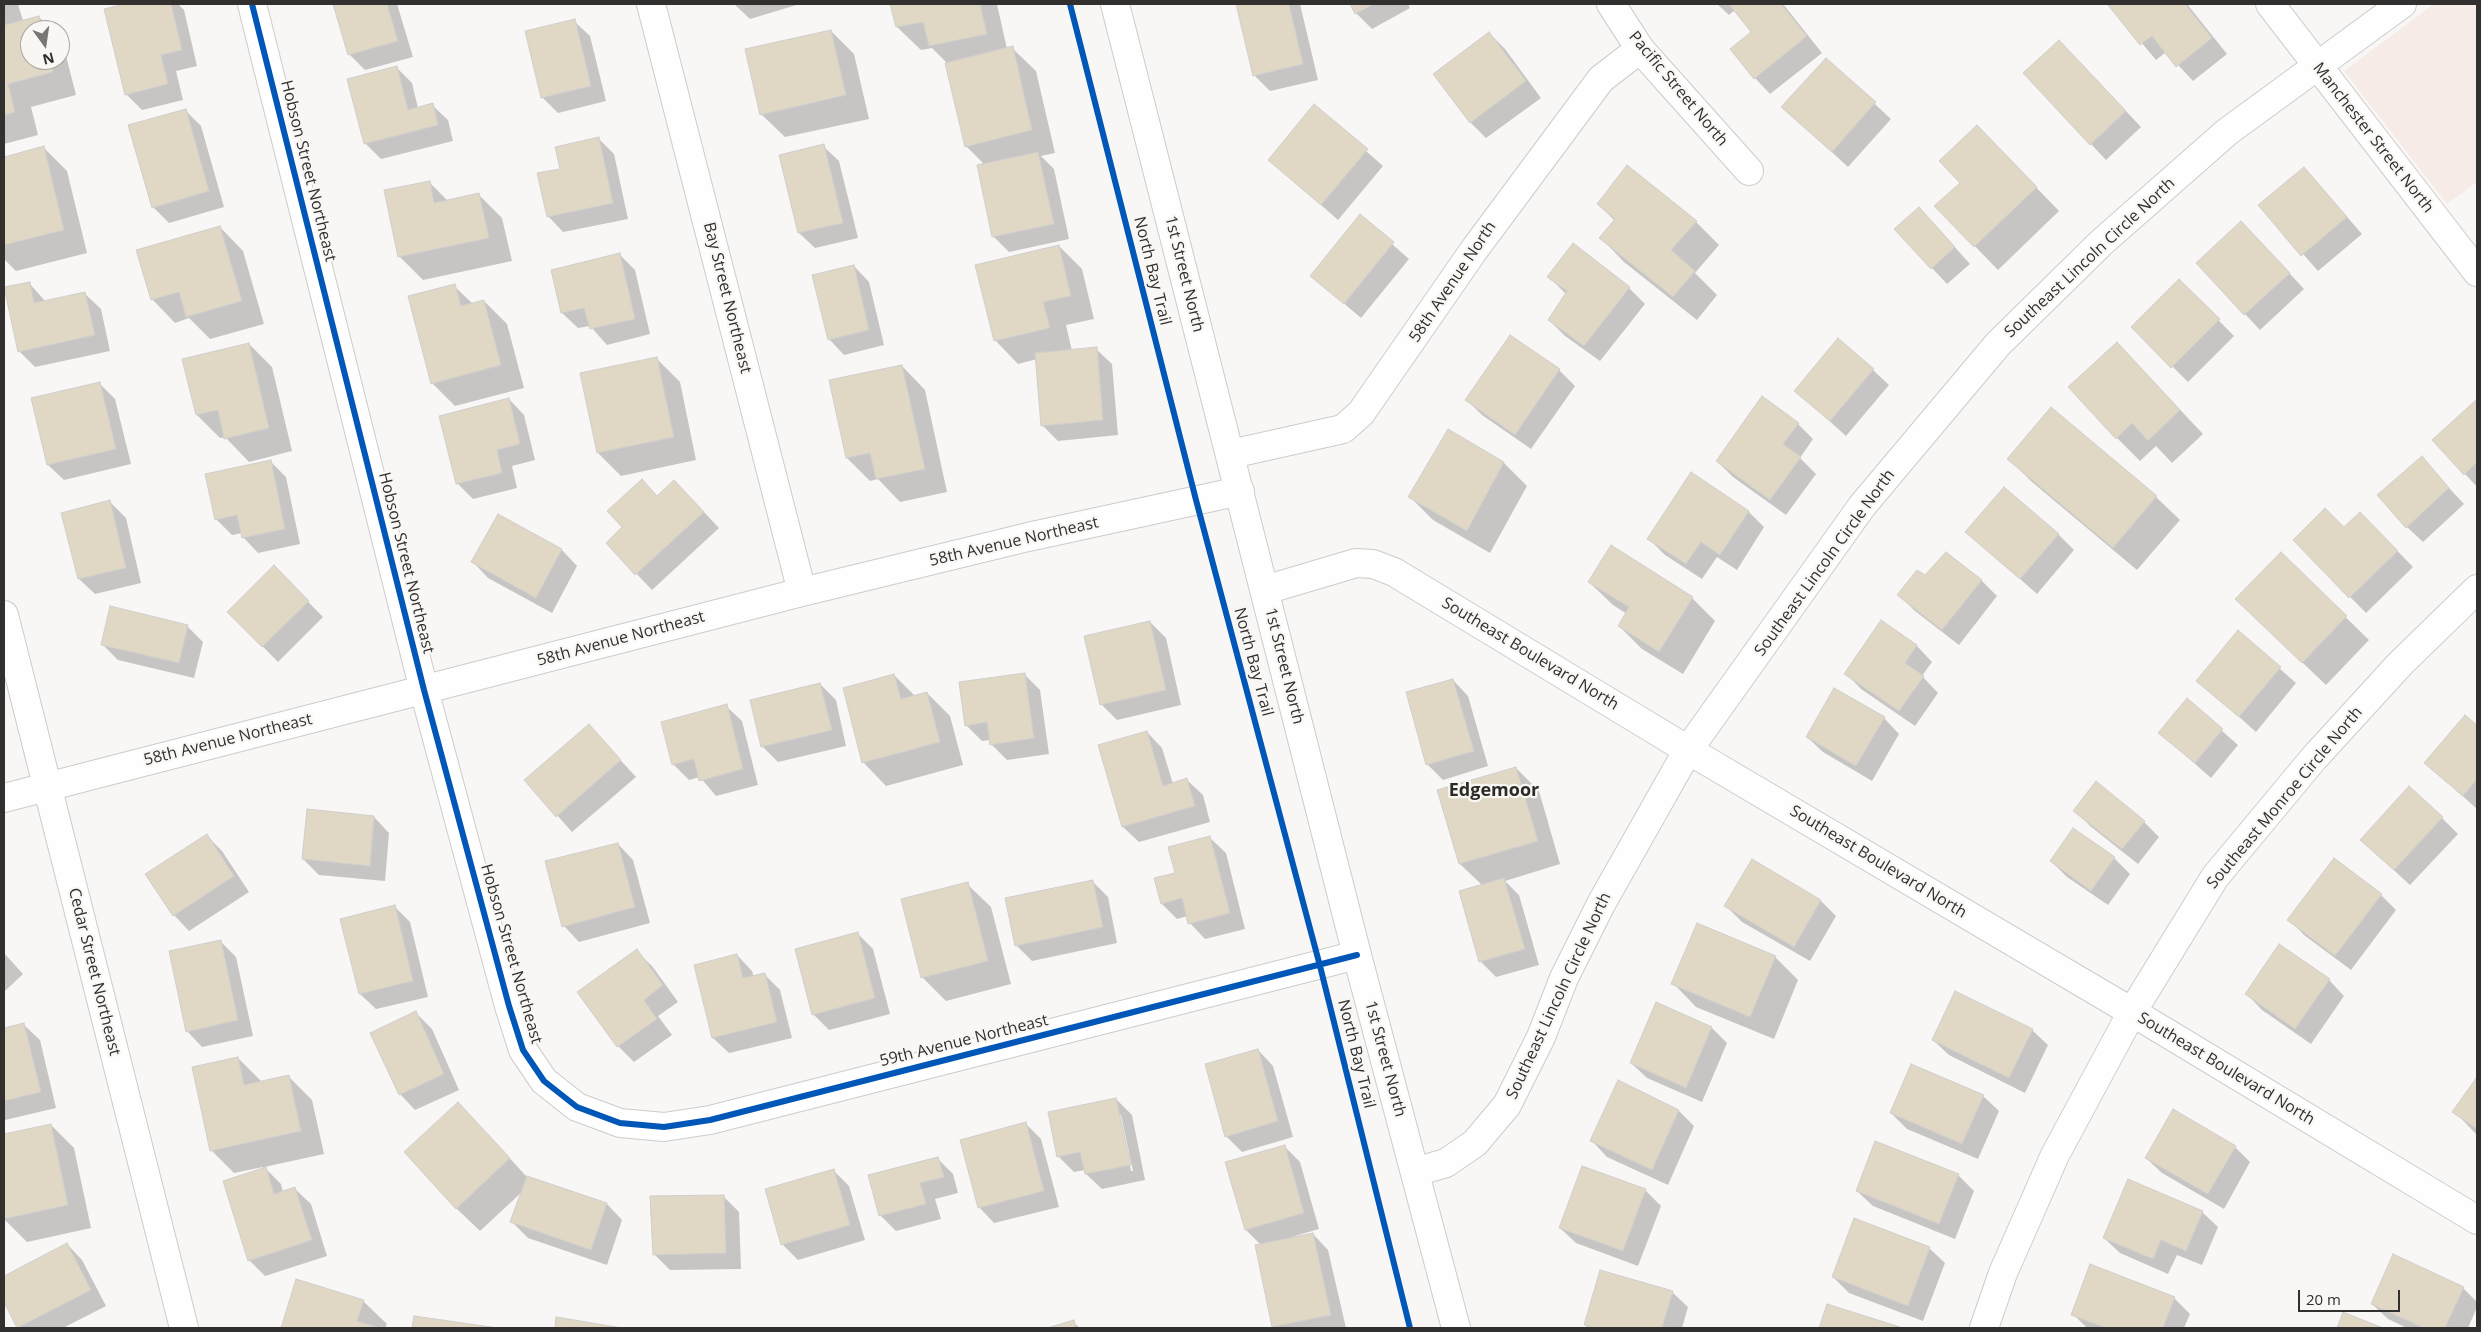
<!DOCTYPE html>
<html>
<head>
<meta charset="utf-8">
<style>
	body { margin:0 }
	#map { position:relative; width:2481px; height:1332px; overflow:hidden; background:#f8f7f5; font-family:"Open Sans",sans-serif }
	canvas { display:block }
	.frame { position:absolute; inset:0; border:5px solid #31302f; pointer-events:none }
	.north { position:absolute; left:20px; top:20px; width:50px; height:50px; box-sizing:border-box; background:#f9f7f4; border:1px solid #a9a7a5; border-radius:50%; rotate:166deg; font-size:14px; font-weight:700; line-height:20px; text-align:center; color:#31302f }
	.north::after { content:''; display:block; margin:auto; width:18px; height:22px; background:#777674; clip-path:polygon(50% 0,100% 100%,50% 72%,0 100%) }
	.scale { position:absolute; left:2298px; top:1290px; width:102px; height:22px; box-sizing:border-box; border:2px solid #31302f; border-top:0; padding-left:6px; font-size:15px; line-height:18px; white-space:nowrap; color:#31302f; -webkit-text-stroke:4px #f9f7f4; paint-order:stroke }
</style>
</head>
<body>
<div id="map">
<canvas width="2481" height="1332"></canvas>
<div class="frame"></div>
<div class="north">N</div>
<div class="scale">20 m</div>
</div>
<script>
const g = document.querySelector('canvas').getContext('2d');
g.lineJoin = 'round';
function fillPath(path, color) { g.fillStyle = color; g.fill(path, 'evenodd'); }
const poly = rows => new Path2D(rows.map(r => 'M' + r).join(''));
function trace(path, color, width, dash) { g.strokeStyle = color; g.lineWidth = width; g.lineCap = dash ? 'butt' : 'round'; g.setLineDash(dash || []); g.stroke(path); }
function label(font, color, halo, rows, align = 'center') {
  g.font = font + ' "Open Sans",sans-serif'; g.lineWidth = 4.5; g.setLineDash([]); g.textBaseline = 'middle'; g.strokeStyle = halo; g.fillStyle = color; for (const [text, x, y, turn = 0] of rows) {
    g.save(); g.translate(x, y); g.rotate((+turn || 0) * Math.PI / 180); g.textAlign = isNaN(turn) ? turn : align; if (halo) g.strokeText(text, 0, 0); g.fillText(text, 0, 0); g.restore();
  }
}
const commercial = poly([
	[2434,4,2477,4,2477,182,2447,204,2344,71]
]);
const shadow = poly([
	[4,4,18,4,23,21,39,17,52,30,30,30,30,60,60,60,60,38,62,40,76,95,31,107,38,135,4,144],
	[129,4,178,4,184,10,197,66,176,71,183,100,142,110,126,94,106,10],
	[335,4,397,4,413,57,365,70,350,55],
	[734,4,800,4,750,19],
	[892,4,997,4,1007,49,1012,48,1036,71,1055,153,1041,156,1054,169,1069,239,1009,252,993,236,984,164,966,146,948,64,932,48,921,50,897,27],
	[1238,4,1300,4,1318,80,1270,91,1255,76],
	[1351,4,1408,4,1410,8,1372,29,1356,13],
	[1717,4,1783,4,1822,53,1770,94,1755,78,1753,33,1735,10,1729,15],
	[2112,4,2187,4,2227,54,2193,81,2166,52,2156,60,2110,5],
	[574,21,590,36,606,101,558,113,542,97],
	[831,31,854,54,869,119,785,137,761,114],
	[1489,33,1505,49,1541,98,1486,138,1471,123,1434,74],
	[2075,57,2141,127,2106,160,2091,144],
	[1826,59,1891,119,1848,167,1783,107],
	[396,67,412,83,418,108,432,105,448,120,453,141,381,159,365,143],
	[1315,106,1383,166,1338,220,1270,160],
	[185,110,201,126,224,207,169,223,153,207],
	[599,139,614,154,628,219,563,232,548,216,561,170],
	[823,146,839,161,858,238,815,248,799,233],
	[44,148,67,171,87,253,16,271,4,259,4,158],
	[2000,150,2059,211,1998,270,1936,206],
	[2304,168,2362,234,2318,271,2260,205],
	[429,182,448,201,479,195,502,218,512,261,423,280,399,256],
	[1598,204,1696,222,1719,245,1695,273,1717,295,1697,320,1624,262,1601,238,1615,221],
	[1360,216,1409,259,1361,318,1312,276],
	[1934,224,1970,264,1947,284,1932,268],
	[220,227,243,251,264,324,210,339,189,318,175,323,152,299],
	[2257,238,2304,289,2260,330,2245,314],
	[1573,245,1629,288,1645,304,1600,361,1565,336,1549,320,1566,294,1549,277],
	[1059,246,1082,269,1094,319,1066,325,1072,351,1096,349,1112,364,1118,435,1058,441,1042,425,1037,359,1018,364,995,340],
	[619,254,635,270,650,334,607,345,590,326,578,328,562,313],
	[854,266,869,282,884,345,844,355,829,339],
	[2179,280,2234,336,2188,382,2133,327],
	[29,283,46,302,85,294,101,309,110,351,35,367,19,351],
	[454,286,473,304,484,301,507,324,524,388,455,406,432,383],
	[2117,343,2203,434,2172,463,2156,446,2140,461,2117,438],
	[249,344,272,367,292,451,249,462,225,437,220,438,197,415,184,360],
	[656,358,680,382,696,460,621,476,598,453],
	[902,366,925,390,947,492,900,502,878,479,870,481,847,458,831,381],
	[1559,370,1575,386,1531,449,1482,415,1467,400],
	[1873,370,1889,385,1846,436,1796,391],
	[99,383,115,399,131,464,64,480,48,465,32,399],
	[509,399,524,415,535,460,512,466,517,488,473,499,457,483],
	[2477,400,2477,487,2434,440],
	[2051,409,2156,497,2180,520,2137,570,2032,482,2009,459],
	[1798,424,1813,439,1800,458,1816,474,1786,515,1733,477,1717,461],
	[1448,430,1504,463,1527,486,1490,553,1433,520,1410,497],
	[2421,458,2464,504,2423,542,2407,527],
	[270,461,286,477,300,544,258,553,243,537,242,533,232,535,216,519],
	[1691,474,1749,512,1764,527,1737,570,1717,557,1702,579,1665,555,1649,539],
	[657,497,690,497,719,528,652,590,607,543],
	[110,502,126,518,141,583,95,594,79,579],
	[498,515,562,550,577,566,552,613,488,578,473,562],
	[2344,529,2376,529,2413,567,2366,613,2294,540],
	[1967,532,2058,534,2074,550,2037,594],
	[2281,554,2369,640,2326,685,2260,622],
	[274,567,323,617,278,662,229,612],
	[1926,577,1981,580,1997,596,1959,645,1915,611,1899,595],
	[1589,582,1692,598,1715,621,1683,674,1642,649,1619,626,1627,614,1613,605],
	[1150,622,1166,638,1181,705,1117,720,1101,704],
	[1881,622,1917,646,1932,662,1922,676,1938,693,1915,726,1861,689,1846,673],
	[187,626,203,642,194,678,118,660,102,644],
	[2238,632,2296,683,2256,732,2198,680],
	[894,675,915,696,927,693,950,716,963,765,886,786,863,762],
	[1025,675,1040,690,1049,754,1007,760,991,744,990,740,982,741,966,725],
	[1453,680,1468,696,1488,766,1443,780,1427,764],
	[820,684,836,700,846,746,778,762,763,747],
	[2187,700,2238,745,2211,778,2160,733],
	[726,706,742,721,758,785,716,796,700,777,689,780,673,764],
	[2465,716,2477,727,2477,809,2426,763],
	[1884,718,1899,734,1872,781,1823,752,1807,737],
	[589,726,636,777,572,832,526,780],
	[1147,732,1162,748,1173,784,1187,780,1203,795,1210,822,1139,842,1123,827],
	[1516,768,1539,791,1560,864,1505,881,1519,895,1539,965,1496,977,1480,961,1482,885,1460,864],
	[2075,810,2144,822,2159,837,2138,864,2090,826],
	[374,817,389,833,385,881,319,875,303,859],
	[2442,818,2458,834,2410,885,2361,840],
	[207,836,222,851,249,892,189,931,174,915],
	[1210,838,1226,853,1245,929,1205,939,1190,923,1188,916,1177,919,1162,904,1176,874],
	[618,844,633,860,650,923,579,942,564,926],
	[2114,858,2130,874,2108,905,2067,877,2051,861],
	[1092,881,1108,897,1117,943,1032,961,1016,945],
	[967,884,991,907,1011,984,946,1001,923,978,902,900],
	[2381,895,2396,910,2351,970,2304,935,2289,919],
	[1821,901,1836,916,1810,961,1742,922,1726,906],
	[395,907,410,922,428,997,376,1009,360,994],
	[858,934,873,949,890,1014,829,1030,813,1014],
	[220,941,236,957,253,1036,202,1047,187,1031],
	[636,951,652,966,678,1002,658,1016,672,1035,634,1062,618,1046,579,992],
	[4,953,23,974,4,992],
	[737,955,752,971,754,977,764,974,780,990,792,1038,729,1053,713,1038],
	[1775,957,1798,980,1774,1039,1696,1007,1673,983],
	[2329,980,2344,996,2311,1044,2262,1010,2247,994],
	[416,1013,432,1029,459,1090,415,1110,400,1094],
	[24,1025,40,1040,56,1108,5,1120,4,1030],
	[1712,1028,1727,1043,1702,1102,1647,1078,1631,1063],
	[2032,1030,2048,1045,2025,1093,1949,1055,1933,1040],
	[1258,1050,1273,1066,1293,1137,1242,1152,1226,1136],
	[238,1058,262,1082,289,1077,312,1100,324,1154,264,1167,281,1184,283,1192,295,1189,311,1204,327,1256,265,1276,249,1260,263,1167,234,1173,211,1150],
	[2477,1080,2477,1135,2454,1111],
	[1619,1082,1679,1111,1694,1126,1668,1185,1607,1157,1592,1141],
	[1983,1096,1999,1111,1978,1159,1907,1129,1891,1113],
	[1116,1099,1132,1115,1145,1180,1102,1189,1086,1174,1085,1170,1074,1172,1058,1156],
	[1119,1115,1121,1115,1133,1171,1131,1171],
	[1025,1123,1041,1139,1059,1207,994,1223,979,1207],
	[51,1125,74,1148,91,1228,27,1242,4,1219,4,1135],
	[481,1127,527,1177,607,1204,622,1220,607,1265,528,1238,512,1222,523,1191,480,1231,456,1208],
	[1284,1146,1300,1162,1319,1229,1295,1236,1296,1238,1313,1234,1328,1250,1346,1328,1274,1327,1256,1246,1261,1245,1246,1230],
	[2235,1147,2250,1162,2224,1209,2162,1173,2146,1158],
	[938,1159,953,1174,958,1193,935,1199,941,1219,896,1231,880,1215],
	[833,1170,849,1186,865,1240,798,1260,782,1244],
	[1958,1175,1974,1191,1955,1239,1873,1206,1857,1191],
	[1645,1190,1661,1206,1638,1266,1576,1243,1560,1228],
	[723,1196,739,1212,741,1269,670,1270,654,1254],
	[2202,1212,2218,1227,2202,1265,2177,1255,2168,1274,2120,1253,2104,1238],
	[67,1244,82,1260,106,1306,63,1328,19,1328,4,1300,4,1277],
	[1929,1248,1945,1263,1923,1321,1849,1293,1833,1277],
	[297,1280,363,1301,387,1324,385,1328,282,1328],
	[2463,1288,2477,1302,2477,1307,2468,1328,2407,1328,2388,1319,2372,1304],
	[1672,1292,1688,1307,1682,1328,1588,1328,1585,1325],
	[2174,1298,2190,1314,2184,1328,2087,1328,2073,1314],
	[1827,1305,1899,1328,1820,1328],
	[415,1317,492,1328,413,1328],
	[558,1319,615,1328,556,1328],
	[1073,1322,1080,1328,1052,1328]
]);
const building = poly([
	[124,4,171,4,182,50,161,55,168,84,125,95,104,9,124,4],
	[333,4,387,4,398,41,348,55,333,4],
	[890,4,980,4,987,34,929,46,923,22,896,27,890,4],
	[1236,4,1289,4,1303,64,1253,76,1236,4],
	[1350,4,1374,4,1355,14,1350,4],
	[1729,4,1781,4,1807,36,1754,79,1730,49,1751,32,1729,4],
	[2110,4,2185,4,2212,38,2176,67,2152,36,2140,45,2108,5,2110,4],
	[39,16,43,30,30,30,30,60,50,60,53,72,8,84,15,112,4,115,4,25,39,16],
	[575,19,591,86,541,98,525,31,575,19],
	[831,30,846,95,760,115,745,49,831,30],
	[1489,32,1526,81,1470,123,1433,74,1489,32],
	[2059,40,2126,111,2090,145,2023,73,2059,40],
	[1013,46,1032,130,965,147,945,63,1013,46],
	[1826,58,1876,102,1832,152,1781,107,1826,58],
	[397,66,408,110,433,103,438,125,364,144,347,79,397,66],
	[1314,104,1368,149,1321,205,1268,160,1314,104],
	[186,109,209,191,152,208,128,125,186,109],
	[1977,125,2037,187,1974,247,1934,206,1960,183,1939,161,1977,125],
	[599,137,613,203,547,217,537,173,560,169,555,147,599,137],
	[824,144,843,223,798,233,779,155,824,144],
	[44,146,64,230,4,245,4,157,44,146],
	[1038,152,1054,224,992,237,977,165,1038,152],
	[1627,165,1697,221,1671,250,1695,271,1673,297,1599,238,1615,219,1597,204,1627,165],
	[2304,167,2347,217,2301,256,2258,205,2304,167],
	[430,181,434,203,479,193,489,238,398,257,384,190,430,181],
	[1919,207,1955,247,1931,269,1894,229,1919,207],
	[1360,214,1394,242,1344,304,1310,276,1360,214],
	[2241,221,2290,273,2244,315,2196,263,2241,221],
	[220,226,242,301,186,317,179,292,151,300,136,250,220,226],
	[1573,243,1630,287,1584,346,1548,320,1567,291,1547,277,1573,243],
	[1059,245,1071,296,1043,302,1050,328,994,341,975,265,1059,245],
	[620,253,635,319,590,329,584,308,561,313,551,270,620,253],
	[854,265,869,330,828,340,812,275,854,265],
	[2179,279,2220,319,2171,368,2131,327,2179,279],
	[30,282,34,303,85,292,95,335,18,352,4,287,30,282],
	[455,284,461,306,484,300,501,365,431,384,408,296,455,284],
	[1510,335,1560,369,1515,435,1465,400,1510,335],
	[1838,338,1874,369,1830,421,1794,391,1838,338],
	[2117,342,2180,410,2148,441,2132,423,2116,439,2068,387,2117,342],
	[249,343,269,428,224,439,218,410,196,415,182,359,249,343],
	[1097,347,1103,420,1041,426,1035,353,1097,347],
	[657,357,674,437,597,453,580,373,657,357],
	[902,365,925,469,876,479,870,453,846,458,829,380,902,365],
	[100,382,116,449,47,465,31,398,100,382],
	[1762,396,1799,423,1783,444,1801,457,1770,500,1716,461,1762,396],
	[509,398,520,444,497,450,502,473,456,484,439,416,509,398],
	[2477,399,2477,462,2464,475,2432,440,2477,399],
	[2051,407,2157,496,2113,548,2007,459,2051,407],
	[1448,429,1504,462,1467,531,1408,497,1448,429],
	[2422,456,2449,488,2406,528,2377,495,2422,456],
	[271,460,285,529,242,538,237,515,215,520,205,474,271,460],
	[1691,472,1749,511,1720,555,1701,542,1686,564,1647,539,1691,472],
	[642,479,657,496,674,480,704,512,635,575,606,543,622,527,607,511,642,479],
	[2004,487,2059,534,2020,579,1965,532,2004,487],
	[110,500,126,568,78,579,61,513,110,500],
	[2325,508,2344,527,2360,512,2398,551,2349,598,2293,540,2325,508],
	[498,514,562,549,536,598,471,562,498,514],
	[1611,545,1693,597,1659,652,1618,626,1629,607,1588,582,1611,545],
	[1946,552,1982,580,1942,630,1897,595,1917,570,1925,575,1946,552],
	[2281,552,2347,616,2302,663,2235,599,2281,552],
	[274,565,309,601,262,647,227,612,274,565],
	[110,606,188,625,179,663,101,645,110,606],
	[1881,620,1917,645,1905,663,1924,676,1899,711,1844,674,1881,620],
	[1150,621,1166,690,1100,705,1084,636,1150,621],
	[2238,630,2281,667,2239,717,2196,681,2238,630],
	[1025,673,1034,738,990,745,987,722,965,726,959,682,1025,673],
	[894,674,901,699,927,692,940,742,862,763,843,688,894,674],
	[1453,679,1474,751,1426,765,1406,692,1453,679],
	[820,683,832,730,761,747,750,700,820,683],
	[1834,688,1885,717,1856,766,1806,737,1834,688],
	[2187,698,2223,729,2195,763,2158,733,2187,698],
	[727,704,743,769,699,781,694,759,672,765,661,722,727,704],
	[2465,715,2477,725,2477,779,2463,796,2424,763,2465,715],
	[589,724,621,760,556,817,524,780,589,724],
	[1147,731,1163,786,1187,778,1195,806,1122,827,1098,745,1147,731],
	[1516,767,1538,841,1459,864,1437,790,1516,767],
	[2096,781,2145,821,2122,849,2073,811,2096,781],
	[2409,786,2443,817,2394,870,2360,840,2409,786],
	[307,809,374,816,370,866,302,859,307,809],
	[2073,828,2115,857,2091,891,2050,861,2073,828],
	[207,834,234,876,173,916,145,874,207,834],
	[1210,836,1230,913,1188,924,1182,898,1161,904,1154,878,1175,873,1168,847,1210,836],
	[618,843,635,907,562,927,545,861,618,843],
	[2334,858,2382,894,2335,956,2287,920,2334,858],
	[1752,859,1821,900,1794,947,1724,906,1752,859],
	[1504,878,1525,949,1479,962,1459,891,1504,878],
	[1093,880,1103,927,1015,946,1005,898,1093,880],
	[968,882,988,961,921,978,901,899,968,882],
	[395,905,413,981,359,994,340,919,395,905],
	[1697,923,1776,956,1750,1017,1671,984,1697,923],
	[858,932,875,998,812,1015,795,949,858,932],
	[221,940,238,1020,186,1032,169,951,221,940],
	[2279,944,2330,979,2295,1029,2245,994,2279,944],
	[637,949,663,985,644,1000,657,1019,617,1047,577,992,637,949],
	[737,954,743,978,765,973,777,1022,712,1038,694,965,737,954],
	[1955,991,2033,1029,2009,1078,1932,1040,1955,991],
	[1656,1002,1712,1027,1686,1088,1630,1063,1656,1002],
	[416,1011,444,1074,399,1095,370,1033,416,1011],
	[24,1023,41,1092,4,1101,4,1028,24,1023],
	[1258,1049,1278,1121,1225,1137,1205,1064,1258,1049],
	[238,1057,244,1085,289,1075,301,1131,210,1151,192,1067,238,1057],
	[1911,1064,1984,1095,1962,1144,1890,1113,1911,1064],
	[2477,1077,2477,1129,2452,1112,2477,1077],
	[1618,1080,1679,1110,1652,1170,1590,1141,1618,1080],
	[1116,1098,1131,1165,1085,1174,1080,1152,1057,1157,1048,1112,1116,1098],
	[458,1102,510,1158,456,1209,404,1152,458,1102],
	[2173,1109,2236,1146,2208,1194,2145,1158,2173,1109],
	[1026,1122,1044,1191,978,1208,960,1140,1026,1122],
	[51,1124,68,1205,4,1219,4,1134,51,1124],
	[1875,1141,1959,1174,1939,1224,1856,1191,1875,1141],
	[1285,1145,1304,1213,1245,1230,1225,1162,1285,1145],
	[938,1157,944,1177,920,1183,926,1204,879,1216,868,1175,938,1157],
	[1582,1166,1646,1189,1623,1251,1559,1228,1582,1166],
	[266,1167,274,1194,295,1187,312,1240,248,1261,223,1181,266,1167],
	[834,1169,850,1225,781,1245,765,1189,834,1169],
	[527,1176,607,1203,591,1250,510,1222,527,1176],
	[2128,1179,2203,1211,2186,1251,2161,1240,2153,1259,2103,1238,2128,1179],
	[724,1195,726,1253,653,1255,650,1196,724,1195],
	[1854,1218,1930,1247,1908,1306,1832,1277,1854,1218],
	[1313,1233,1331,1315,1272,1327,1255,1245,1313,1233],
	[67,1243,91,1290,17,1328,4,1302,4,1276,67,1243],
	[2393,1254,2464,1287,2445,1328,2424,1328,2371,1304,2393,1254],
	[2090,1264,2175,1297,2163,1328,2106,1328,2071,1315,2090,1264],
	[1600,1270,1673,1291,1662,1328,1594,1328,1584,1325,1600,1270],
	[296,1279,364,1300,357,1321,380,1328,281,1328,296,1279],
	[1827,1304,1900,1327,1900,1328,1819,1328,1827,1304],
	[2343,1312,2383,1328,2337,1328,2343,1312],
	[414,1316,498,1328,412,1328,414,1316],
	[556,1317,622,1328,555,1328,556,1317],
	[1074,1320,1076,1328,1047,1328,1074,1320]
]);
const minor = poly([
	[252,4,424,690,509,1006,523,1050,544,1081,577,1107,620,1123,664,1127,710,1120,1357,955],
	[651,4,802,592],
	[1611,4,1640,49,1749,171],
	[2270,4,2477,272],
	[1231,454,1343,429,1361,413,1474,250,1601,79,1640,49],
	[1265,590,1356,563,1373,564,1394,572,1688,750,2132,1012,2477,1220],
	[4,615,184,1328],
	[4,798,802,592,1028,537,1240,491],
	[1415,1172,1446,1163,1475,1143,1507,1105,1541,1037,1564,978,1601,904,1688,750,1862,506,1998,344,2102,242,2227,132,2402,4],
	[1984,1328,2003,1273,2055,1155,2132,1012,2215,877,2314,758,2400,664,2477,589]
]);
const tertiary = poly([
	[1115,4,1357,955,1456,1328]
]);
const cycleway = poly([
	[252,4,424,690,509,1006,523,1050,544,1081,577,1107,620,1123,664,1127,710,1120,1357,955],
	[1070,4,1196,500,1320,966,1410,1328]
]);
const streetNames = [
	["Pacific Street North",1678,89,50],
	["Manchester Street North",2373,138,52],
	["Hobson Street Northeast",308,171,76],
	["Southeast Lincoln Circle North",2090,258,-43],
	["North Bay Trail",1152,271,76],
	["1st Street North",1184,274,76],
	["58th Avenue North",1453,282,-56],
	["Bay Street Northeast",727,298,76],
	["58th Avenue Northeast",1014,542,-13],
	["Hobson Street Northeast",406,563,76],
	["Southeast Lincoln Circle North",1825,563,-54],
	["58th Avenue Northeast",621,639,-15],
	["Southeast Boulevard North",1530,654,31],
	["North Bay Trail",1253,662,75],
	["1st Street North",1284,666,76],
	["58th Avenue Northeast",228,740,-14],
	["Southeast Monroe Circle North",2285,798,-50],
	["Southeast Boulevard North",1878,862,31],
	["Hobson Street Northeast",511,954,74],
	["Cedar Street Northeast",94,972,76],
	["Southeast Lincoln Circle North",1559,996,-65],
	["59th Avenue Northeast",964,1041,-14],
	["North Bay Trail",1356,1054,76],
	["1st Street North",1385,1059,75],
	["Southeast Boulevard North",2226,1069,31]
];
const neighbourhoodNames = [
	["Edgemoor",1494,791]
];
fillPath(commercial, '#f7ebe7');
fillPath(shadow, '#0003');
fillPath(building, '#e0d8c5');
trace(building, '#cfcecd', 1);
trace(minor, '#cdcccb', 30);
trace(tertiary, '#cdcccb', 30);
trace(minor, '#fefefe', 28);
trace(tertiary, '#fefefe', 28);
trace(cycleway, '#0057b8', 6);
label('16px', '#31302f', '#f9f7f4', streetNames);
label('bold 18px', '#2b2a27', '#f9f7f4', neighbourhoodNames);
</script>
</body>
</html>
